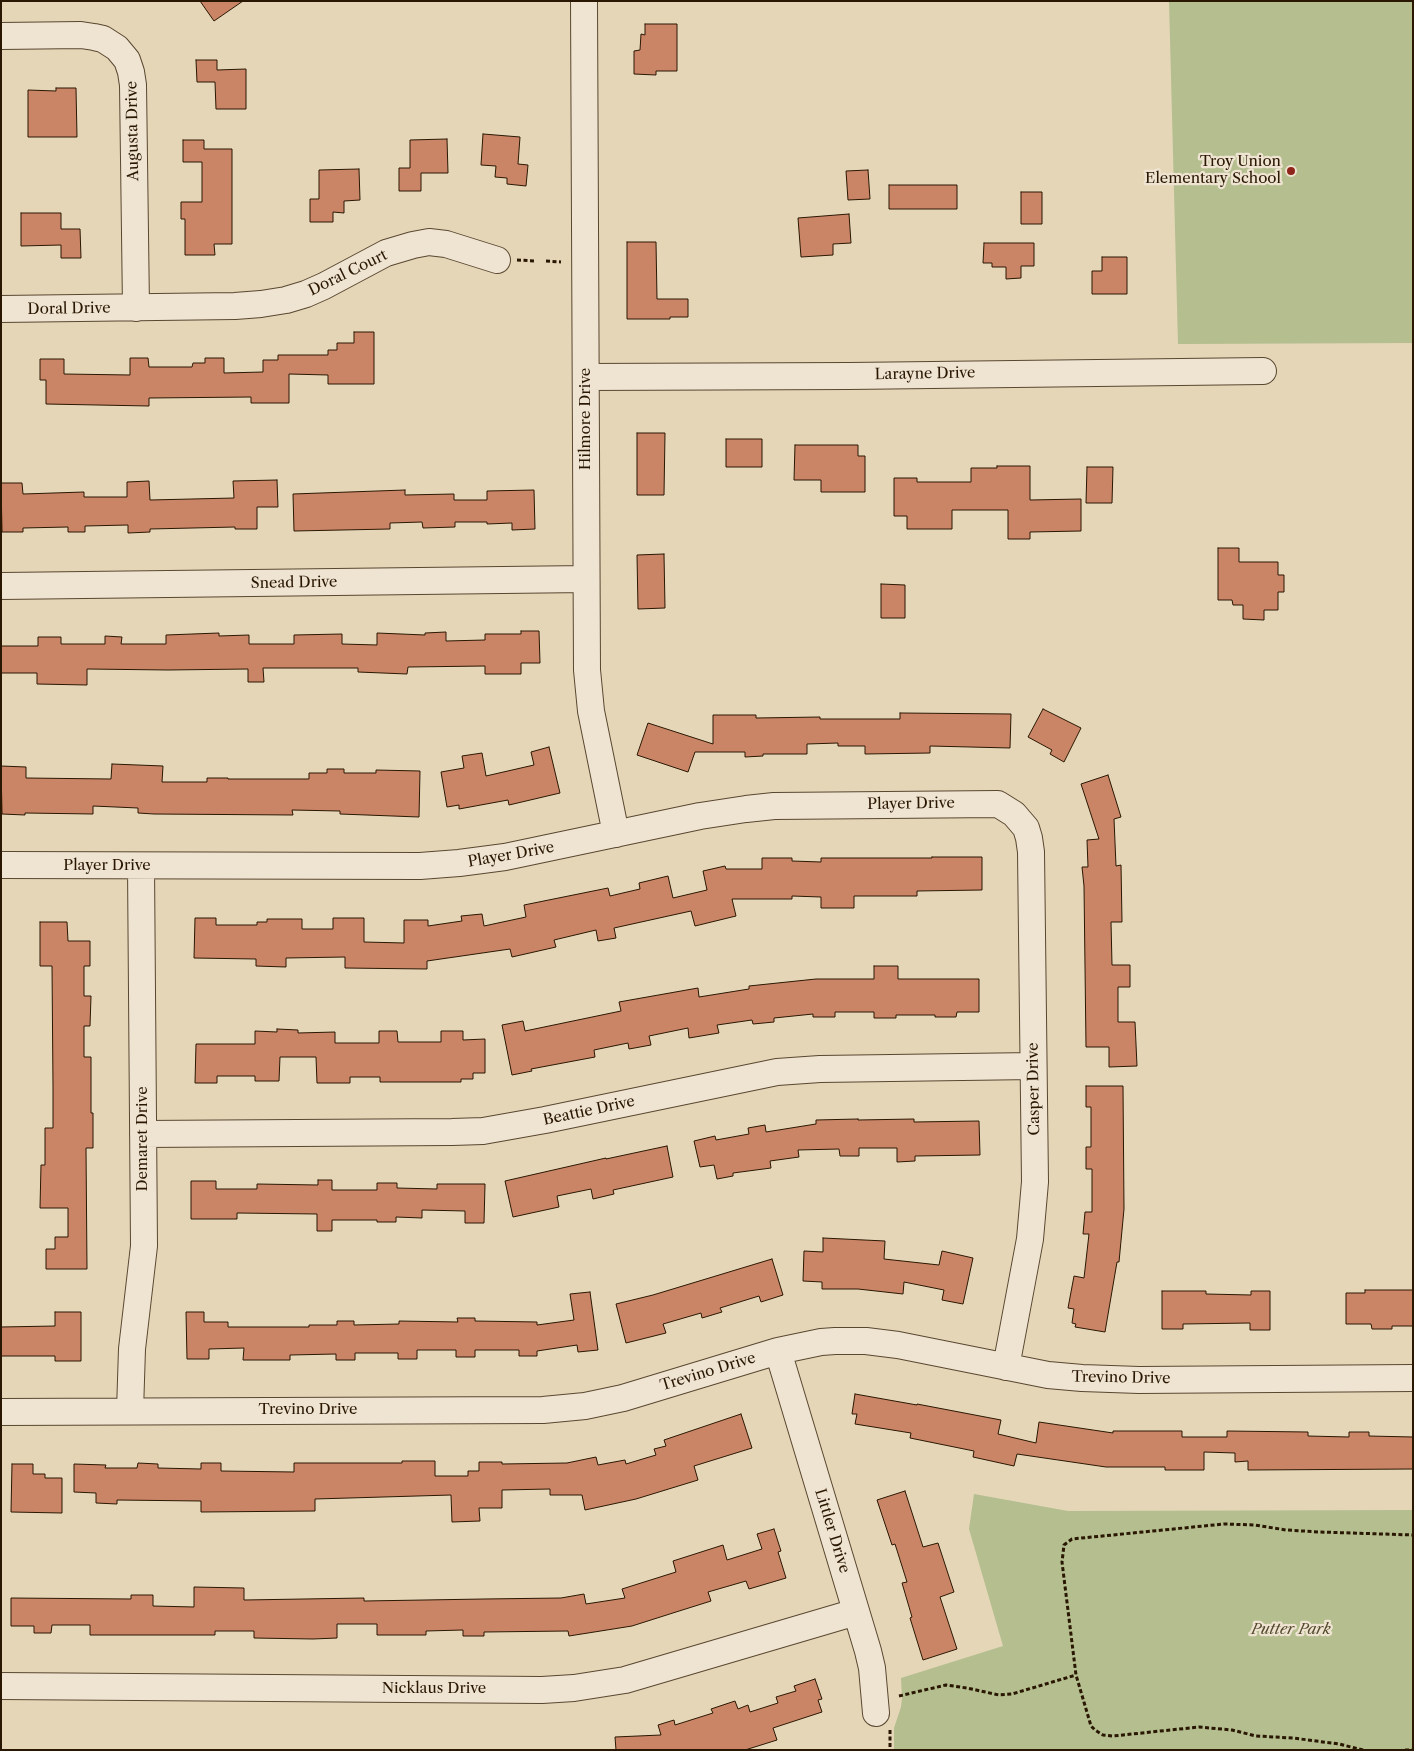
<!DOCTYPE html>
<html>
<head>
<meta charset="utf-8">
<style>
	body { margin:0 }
	#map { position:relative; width:1414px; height:1751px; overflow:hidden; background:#e5d6b8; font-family:"Libre Caslon Text",serif }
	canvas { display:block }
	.frame { position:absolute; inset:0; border:2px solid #2a1702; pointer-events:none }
</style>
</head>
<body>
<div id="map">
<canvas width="1414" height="1751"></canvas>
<div class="frame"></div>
</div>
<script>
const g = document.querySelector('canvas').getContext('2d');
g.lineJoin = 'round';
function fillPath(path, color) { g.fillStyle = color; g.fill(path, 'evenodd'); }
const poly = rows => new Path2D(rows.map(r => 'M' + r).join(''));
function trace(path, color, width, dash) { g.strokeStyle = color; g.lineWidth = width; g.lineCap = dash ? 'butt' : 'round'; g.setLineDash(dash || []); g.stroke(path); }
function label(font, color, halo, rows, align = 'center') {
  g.font = font + ' "Libre Caslon Text",serif'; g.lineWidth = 4.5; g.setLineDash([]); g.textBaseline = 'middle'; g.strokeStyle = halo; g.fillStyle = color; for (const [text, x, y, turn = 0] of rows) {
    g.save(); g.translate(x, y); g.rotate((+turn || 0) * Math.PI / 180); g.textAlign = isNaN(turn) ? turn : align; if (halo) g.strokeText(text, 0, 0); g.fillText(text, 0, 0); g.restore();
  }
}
const green = poly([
	[1169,1,1413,1,1413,343,1178,344],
	[974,1494,1068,1511,1413,1510,1413,1750,894,1750,894,1728,901,1707,902,1698,901,1678,1003,1646,969,1529]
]);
const building = poly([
	[200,1,243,1,214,21,200,1],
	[645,24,677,24,677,71,656,71,656,75,634,74,634,51,640,50,641,34,645,35,645,24],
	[196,60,217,60,217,70,246,69,246,109,216,109,215,82,197,82,196,60],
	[56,88,76,88,77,137,28,137,28,90,56,91,56,88],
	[483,134,520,137,518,164,528,165,526,186,507,184,507,178,495,177,496,166,481,165,483,134],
	[447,139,448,173,421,173,421,191,399,191,399,168,410,168,410,140,447,139],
	[183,140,204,140,204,149,232,149,232,244,214,244,215,255,185,255,185,219,181,219,181,202,202,202,202,162,183,162,183,140],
	[359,169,360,200,344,201,344,213,333,212,333,222,310,222,310,199,319,199,319,170,359,169],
	[868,170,870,199,848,200,846,171,868,170],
	[889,185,957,185,957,209,889,209,889,185],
	[1021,192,1042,192,1042,224,1021,224,1021,192],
	[21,213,61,213,61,229,80,229,81,258,61,258,61,245,21,246,21,213],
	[849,214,851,243,833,244,833,255,801,257,798,218,849,214],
	[627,242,656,242,657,299,688,299,688,317,670,317,670,319,627,319,627,242],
	[984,243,1034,243,1034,266,1021,266,1021,278,1006,279,1006,267,992,267,992,263,983,263,984,243],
	[1102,257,1127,257,1127,294,1092,294,1092,271,1102,271,1102,257],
	[354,332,374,332,374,384,328,384,328,375,289,374,289,403,251,403,251,397,149,398,149,406,46,404,46,380,40,380,40,359,64,359,64,374,130,375,130,358,148,358,149,367,192,367,193,363,205,363,205,358,224,358,224,373,263,372,263,360,278,360,278,355,328,355,328,350,337,350,337,343,354,343,354,332],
	[637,433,665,433,664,495,637,495,637,433],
	[726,439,762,439,762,467,726,467,726,439],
	[795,445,858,445,858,456,865,456,865,492,821,492,821,480,794,480,795,445],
	[997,466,1030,466,1030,500,1081,499,1081,531,1030,532,1030,539,1008,539,1008,510,952,510,952,529,907,529,907,516,894,516,894,478,917,478,917,482,971,482,971,468,997,468,997,466],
	[1087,467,1113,467,1112,503,1086,503,1087,467],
	[277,480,278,507,257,507,257,529,235,529,235,527,150,529,150,532,128,533,128,525,85,526,85,532,68,532,68,527,23,528,23,532,2,532,1,483,22,483,23,494,84,492,84,497,127,497,127,482,149,481,150,500,234,498,233,481,277,480],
	[405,490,405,495,454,494,454,500,487,500,487,491,534,490,535,529,512,530,512,523,487,524,487,522,455,522,455,527,423,528,422,522,390,523,390,529,294,531,293,494,405,490],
	[1218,548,1239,548,1239,562,1278,562,1278,575,1284,575,1284,592,1278,592,1278,610,1264,610,1264,620,1243,619,1243,605,1233,605,1232,600,1218,600,1218,548],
	[664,554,665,608,638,609,637,555,664,554],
	[881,584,905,585,905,618,881,618,881,584],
	[521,631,539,631,540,663,521,663,521,674,485,674,485,666,408,667,407,674,358,672,358,668,263,668,264,682,248,682,248,669,168,670,87,669,87,685,37,684,37,673,1,673,1,646,38,646,38,637,61,637,61,644,105,644,105,636,122,637,121,644,166,644,166,635,219,633,219,636,249,635,249,644,294,644,294,635,342,634,342,644,377,645,377,633,425,635,425,633,446,632,446,641,485,640,485,634,521,634,521,631],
	[1043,709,1081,728,1064,762,1050,754,1052,750,1028,737,1043,709],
	[900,713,1011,714,1010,748,930,746,930,753,865,754,865,746,838,746,838,743,807,744,807,754,763,754,763,756,745,757,745,752,695,752,688,772,637,755,648,723,713,744,713,715,756,715,756,718,820,717,820,719,900,719,900,713],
	[549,747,560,793,509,805,508,800,459,809,459,805,447,807,441,772,464,768,462,756,482,753,486,776,534,765,531,752,549,747],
	[112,764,163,766,162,782,207,782,207,778,228,778,228,779,309,779,309,773,327,773,327,769,344,769,344,773,376,773,376,770,420,771,419,817,340,814,340,811,292,810,293,815,154,814,138,813,138,808,93,806,93,814,25,813,25,815,2,814,1,766,26,767,26,778,111,779,112,764],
	[1108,775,1121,817,1114,819,1116,866,1121,865,1122,922,1111,922,1112,965,1130,965,1130,987,1118,987,1118,1022,1135,1022,1137,1066,1109,1067,1109,1047,1086,1047,1084,886,1082,867,1088,867,1087,840,1099,839,1081,784,1108,775],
	[932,857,982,857,982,890,917,891,917,896,854,896,854,908,821,908,821,897,792,896,792,899,732,899,736,916,695,926,691,911,614,928,616,938,598,941,596,930,554,940,556,947,512,957,510,949,427,961,427,969,345,968,345,957,286,958,286,967,256,966,256,959,194,958,195,918,216,918,216,925,257,925,257,922,267,922,267,919,302,919,302,929,333,929,333,918,364,918,364,942,404,943,404,920,428,920,428,926,462,921,461,916,482,914,484,926,526,917,524,905,608,888,610,896,640,889,639,883,668,876,673,898,707,890,703,871,725,866,726,869,762,869,762,858,792,858,792,861,821,862,821,858,932,858,932,857],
	[40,922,67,922,68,941,90,941,90,966,84,966,84,996,91,996,90,1026,84,1026,84,1057,91,1057,91,1113,93,1113,93,1148,86,1148,87,1269,46,1269,46,1249,55,1249,55,1237,68,1237,68,1208,40,1208,41,1165,45,1165,45,1128,53,1128,53,1087,52,966,40,966,40,922],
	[874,966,898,966,898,979,979,979,979,1012,957,1012,956,1017,935,1017,935,1015,896,1015,896,1018,874,1018,874,1012,835,1012,835,1017,813,1017,813,1014,774,1018,774,1022,753,1024,752,1020,717,1025,719,1033,689,1038,688,1028,649,1036,651,1045,629,1049,628,1043,594,1050,595,1057,531,1069,532,1071,512,1075,502,1025,523,1021,525,1031,621,1011,619,1002,698,988,699,997,749,989,749,986,816,979,874,979,874,966],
	[277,1029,298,1030,298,1033,335,1032,335,1043,379,1043,379,1031,397,1031,398,1042,441,1042,441,1031,463,1031,463,1040,485,1039,485,1073,473,1073,473,1079,461,1079,461,1082,380,1082,380,1077,350,1077,350,1083,317,1083,316,1057,280,1057,279,1081,255,1081,255,1076,217,1076,217,1083,195,1083,196,1044,255,1044,255,1031,277,1032,277,1029],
	[1086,1086,1123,1086,1124,1209,1119,1262,1117,1262,1105,1332,1075,1327,1076,1324,1072,1323,1074,1309,1068,1308,1074,1276,1084,1278,1089,1234,1083,1234,1085,1212,1092,1212,1092,1169,1086,1169,1086,1147,1091,1147,1091,1107,1086,1107,1086,1086],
	[858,1119,858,1120,914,1119,914,1122,979,1121,980,1155,915,1156,915,1161,897,1162,897,1148,859,1148,859,1156,840,1156,839,1149,798,1150,799,1157,770,1161,771,1168,733,1173,733,1176,717,1179,714,1165,700,1167,694,1141,715,1136,716,1140,749,1134,748,1128,765,1125,766,1132,816,1124,816,1120,858,1119],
	[667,1146,673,1177,613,1190,614,1194,593,1199,591,1189,557,1196,559,1207,513,1217,505,1181,606,1158,606,1159,667,1146],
	[318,1180,332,1180,332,1190,377,1190,377,1183,397,1183,397,1188,437,1189,437,1184,485,1184,484,1223,465,1223,465,1211,422,1210,422,1218,396,1217,396,1222,377,1222,377,1220,332,1220,332,1231,317,1231,317,1214,237,1213,237,1219,191,1219,191,1181,216,1181,216,1189,257,1189,257,1184,318,1185,318,1180],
	[823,1238,885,1241,884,1259,939,1265,942,1251,973,1258,963,1304,942,1300,944,1290,904,1282,903,1294,858,1289,822,1289,822,1282,803,1281,804,1251,823,1252,823,1238],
	[772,1259,783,1295,761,1302,759,1296,720,1308,722,1312,702,1318,701,1313,663,1324,666,1333,626,1343,616,1304,653,1295,772,1259],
	[1365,1290,1413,1290,1413,1326,1392,1326,1392,1329,1372,1329,1371,1324,1346,1324,1346,1293,1365,1293,1365,1290],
	[1162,1291,1206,1291,1206,1294,1251,1295,1251,1291,1270,1291,1270,1330,1250,1330,1250,1323,1183,1324,1183,1329,1162,1329,1162,1291],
	[590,1292,598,1350,578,1352,577,1345,537,1351,537,1356,519,1356,519,1350,475,1350,475,1357,456,1357,456,1350,417,1350,417,1359,398,1359,398,1353,355,1353,355,1360,336,1360,336,1354,290,1355,290,1360,243,1360,244,1348,209,1349,209,1359,187,1359,186,1312,204,1312,204,1322,228,1322,228,1327,309,1327,309,1325,337,1325,337,1321,354,1321,354,1325,399,1324,399,1321,458,1322,457,1318,475,1318,475,1321,537,1322,537,1325,574,1320,570,1294,590,1292],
	[55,1312,81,1312,81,1361,55,1361,55,1356,1,1356,1,1327,55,1326,55,1312],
	[855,1394,917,1405,917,1404,1001,1420,998,1434,1036,1443,1039,1422,1113,1433,1113,1431,1182,1431,1182,1437,1227,1437,1227,1431,1308,1432,1308,1436,1349,1437,1349,1432,1369,1432,1369,1436,1413,1437,1413,1469,1248,1470,1248,1461,1235,1462,1235,1453,1204,1452,1204,1470,1165,1470,1165,1467,1106,1467,1017,1454,1014,1466,973,1457,974,1451,910,1438,911,1433,855,1424,857,1414,852,1414,855,1394],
	[741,1414,752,1448,694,1466,698,1480,636,1499,585,1510,582,1495,550,1495,550,1489,502,1490,502,1508,479,1508,480,1521,452,1522,451,1495,315,1499,315,1511,201,1512,201,1501,117,1500,117,1504,96,1503,96,1493,74,1492,74,1464,106,1465,105,1468,137,1468,138,1463,158,1464,158,1468,201,1469,201,1463,221,1463,221,1471,294,1472,294,1463,402,1463,402,1461,435,1461,435,1476,468,1476,468,1471,479,1471,479,1462,502,1462,502,1464,567,1463,596,1457,598,1465,625,1460,626,1464,656,1455,654,1449,666,1446,664,1440,741,1414],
	[12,1464,33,1464,33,1474,45,1474,45,1478,62,1478,62,1513,11,1512,12,1464],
	[905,1491,923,1547,938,1543,954,1592,940,1597,957,1649,923,1660,910,1618,912,1617,902,1583,907,1582,895,1544,892,1545,877,1500,905,1491],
	[774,1529,781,1551,778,1552,786,1578,749,1589,746,1581,708,1592,711,1601,676,1612,632,1626,569,1636,568,1631,484,1632,484,1636,463,1636,463,1630,426,1631,426,1635,377,1635,377,1624,337,1624,337,1638,313,1639,254,1638,254,1631,215,1631,215,1635,90,1635,90,1625,52,1625,51,1633,34,1633,34,1626,11,1626,11,1598,131,1599,131,1595,153,1595,153,1606,194,1607,194,1587,244,1588,244,1600,364,1598,364,1601,484,1599,561,1598,584,1594,586,1604,625,1598,622,1589,676,1572,673,1561,723,1545,727,1560,762,1549,757,1534,774,1529],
	[815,1679,822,1699,818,1700,822,1712,773,1728,777,1740,745,1750,616,1750,615,1737,661,1735,658,1725,674,1720,675,1725,713,1713,711,1709,735,1701,738,1709,748,1705,750,1712,778,1703,776,1697,796,1691,794,1686,815,1679]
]);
const path = poly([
	[517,260,535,261],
	[546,261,561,262],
	[899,1696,946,1685,967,1688,999,1695,1012,1694,1076,1675],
	[890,1730,890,1750],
	[1363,1750,1339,1744,1293,1738,1256,1736,1232,1730,1199,1727,1113,1736,1103,1735,1095,1730,1091,1726,1076,1675,1062,1562,1064,1545,1072,1539,1224,1524,1255,1525,1286,1530,1320,1532,1413,1535],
	[1405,1750,1413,1750]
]);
const minor = poly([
	[584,1,587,670,591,711,616,834],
	[1,36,81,35,94,37,103,39,117,48,127,60,131,72,133,85,136,308],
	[1,309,235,306,261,304,286,300,306,294,324,286,386,253,413,245,429,242,446,244,497,260],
	[586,377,849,376,1263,371],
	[1,586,586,579],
	[1,865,420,866,459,863,505,857,700,816,746,809,774,806,998,804,1014,814,1026,828,1029,838,1031,852,1035,1182,1030,1239,1006,1367],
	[143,1134,452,1132,483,1131,545,1120,777,1072,820,1069,1033,1066],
	[778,1351,868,1651,872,1668,876,1713],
	[130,1411,132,1349,144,1246,141,866],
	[1,1412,543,1410,585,1406,623,1398,778,1351,821,1342,835,1341,866,1341,898,1345,1048,1375,1082,1378,1139,1380,1413,1378],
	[1,1686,542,1690,574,1688,625,1680,856,1612]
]);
const markers = [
	[1291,171,5,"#8f2418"]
];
const streetNames = [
	["Augusta Drive",133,131,-91],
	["Doral Court",348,273,-26],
	["Doral Drive",69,309,-1],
	["Larayne Drive",925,374,-1],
	["Hilmore Drive",586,419,-90],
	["Snead Drive",294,583,-1],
	["Player Drive",911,804,-1],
	["Player Drive",511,855,-10],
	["Player Drive",107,866],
	["Casper Drive",1034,1089,-91],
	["Beattie Drive",589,1111,-12],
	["Demaret Drive",143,1139,-90],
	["Trevino Drive",708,1372,-17],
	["Trevino Drive",1121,1378,1],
	["Trevino Drive",308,1410],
	["Littler Drive",832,1531,73],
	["Nicklaus Drive",434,1689]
];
const poiNames = [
	["Troy Union",1281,162],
	["Elementary School",1281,179]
];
const parkNames = [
	["Putter Park",1291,1630]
];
fillPath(green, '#b4be8f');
fillPath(building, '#ca8466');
trace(building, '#2a1702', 1);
trace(minor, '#594730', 28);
trace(path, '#2a1702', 3, [4, 2.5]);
trace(minor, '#eee4d1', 26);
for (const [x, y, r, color] of markers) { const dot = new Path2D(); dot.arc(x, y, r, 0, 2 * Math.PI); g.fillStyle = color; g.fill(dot); trace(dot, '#eee4d1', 2); }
label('15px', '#2a1702', '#eee4d1', streetNames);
label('15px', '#2a1702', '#eee4d1', poiNames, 'right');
label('italic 15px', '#53492c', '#eee4d1', parkNames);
</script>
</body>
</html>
